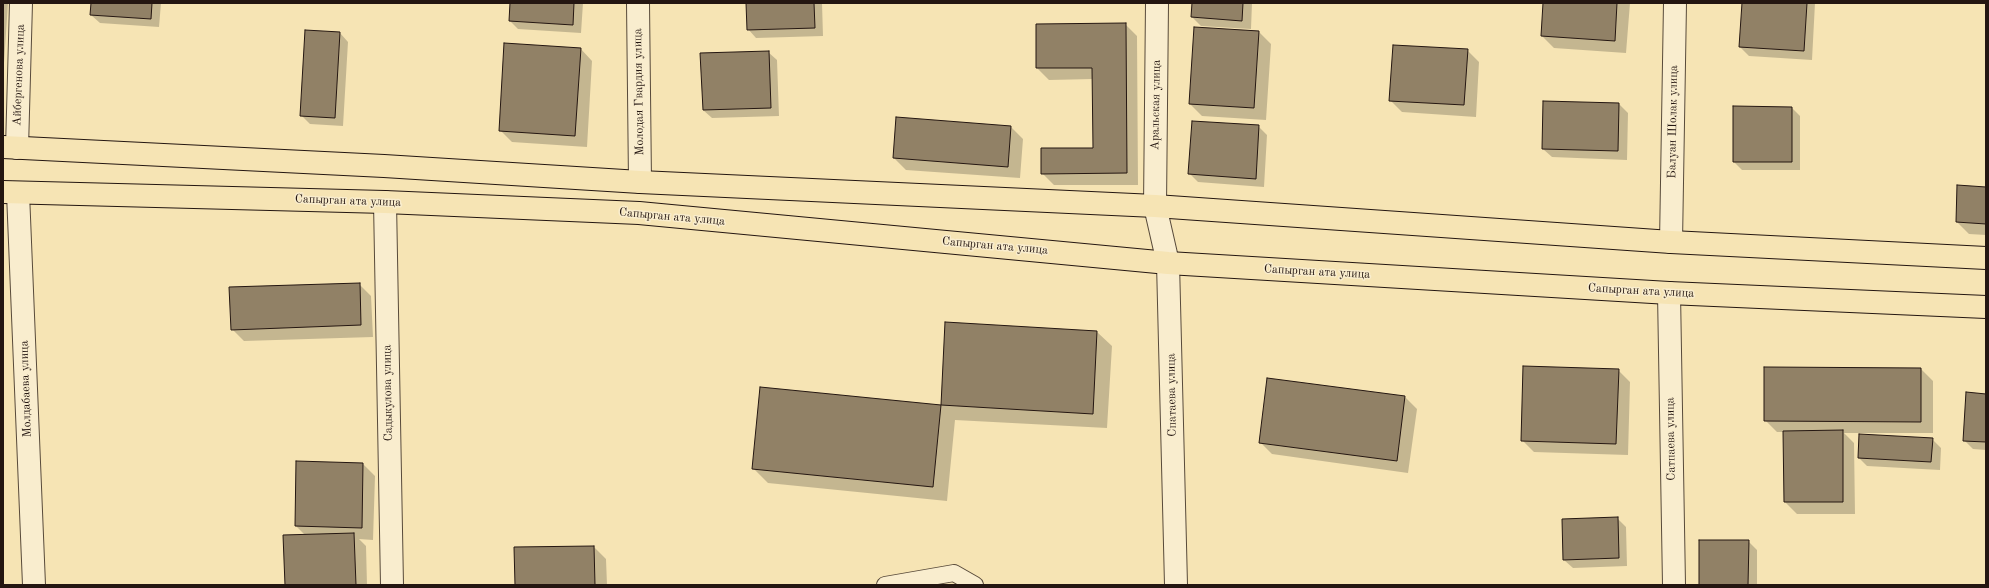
<!DOCTYPE html>
<html>
<head>
<meta charset="utf-8">
<style>
	body { margin:0 }
	#map { position:relative; width:1989px; height:588px; overflow:hidden; background:#f6e4b4; font-family:"Old Standard TT",serif }
	canvas { display:block }
	.frame { position:absolute; inset:0; border:4px solid #241611; pointer-events:none }
</style>
</head>
<body>
<div id="map">
<canvas width="1989" height="588"></canvas>
<div class="frame"></div>
</div>
<script>
const g = document.querySelector('canvas').getContext('2d');
g.lineJoin = 'round';
function fillPath(path, color) { g.fillStyle = color; g.fill(path, 'evenodd'); }
const poly = rows => new Path2D(rows.map(r => 'M' + r).join(''));
function trace(path, color, width, dash) { g.strokeStyle = color; g.lineWidth = width; g.lineCap = dash ? 'butt' : 'round'; g.setLineDash(dash || []); g.stroke(path); }
function label(font, color, halo, rows, align = 'center') {
  g.font = font + ' "Old Standard TT",serif'; g.lineWidth = 3; g.setLineDash([]); g.textBaseline = 'middle'; g.strokeStyle = halo; g.fillStyle = color; for (const [text, x, y, turn = 0] of rows) {
    g.save(); g.translate(x, y); g.rotate((+turn || 0) * Math.PI / 180); g.textAlign = isNaN(turn) ? turn : align; if (halo) g.strokeText(text, 0, 0); g.fillText(text, 0, 0); g.restore();
  }
}
const shadow = poly([
	[3,3,8,3,3,78],
	[92,3,161,3,159,27,100,23,91,15],
	[511,3,583,3,581,33,518,29,510,21],
	[747,3,822,3,823,36,756,38,748,29],
	[1193,3,1252,3,1251,29,1201,26,1192,17],
	[1544,3,1630,3,1626,53,1554,48,1542,36],
	[1743,3,1815,3,1812,60,1749,56,1740,47],
	[1125,24,1137,36,1138,185,1054,185,1042,173,1094,149,1093,79,1049,80,1037,68],
	[1259,32,1271,44,1266,120,1202,116,1190,104],
	[340,33,348,42,343,126,310,124,301,115],
	[580,48,592,61,587,147,512,142,500,130],
	[1467,50,1479,62,1476,117,1402,112,1390,100],
	[768,52,777,60,779,116,712,118,703,110],
	[1619,104,1628,113,1627,160,1552,157,1543,149],
	[1792,108,1800,116,1800,170,1742,170,1734,162],
	[1258,126,1267,135,1264,187,1198,182,1190,174],
	[1011,127,1023,139,1020,178,906,170,894,158],
	[1986,188,1986,235,1969,234,1957,222],
	[359,284,371,296,373,337,244,341,232,329],
	[946,323,1097,332,1112,346,1107,428,955,420,947,501,768,483,753,468,761,388,942,406],
	[1765,368,1921,369,1933,381,1933,433,1844,433,1854,443,1855,514,1797,514,1785,502,1784,432,1777,432,1765,420],
	[1618,370,1630,382,1628,455,1534,452,1522,440],
	[1986,395,1986,450,1973,449,1964,440],
	[1405,397,1417,409,1408,473,1272,454,1260,442],
	[1932,439,1941,448,1940,470,1867,466,1859,458],
	[363,464,375,476,373,540,359,539,366,546,367,585,286,585,305,535,296,526],
	[1617,518,1626,527,1627,566,1573,568,1564,560],
	[1748,541,1757,550,1757,585,1700,585],
	[594,547,606,559,607,585,516,585]
]);
const building = poly([
	[91,3,152,3,151,19,90,15,91,3],
	[510,3,574,3,573,25,509,21,510,3],
	[746,3,814,3,815,28,747,30,746,3],
	[1192,3,1243,3,1242,21,1191,17,1192,3],
	[1543,3,1617,3,1615,41,1541,36,1543,3],
	[1742,3,1807,3,1804,51,1739,47,1742,3],
	[1126,23,1127,173,1041,174,1041,148,1093,148,1092,68,1036,68,1036,24,1126,23],
	[1194,27,1259,31,1254,108,1189,104,1194,27],
	[305,30,340,32,335,118,300,116,305,30],
	[504,43,581,48,575,136,499,131,504,43],
	[1393,45,1468,49,1464,105,1389,101,1393,45],
	[769,51,771,108,703,110,700,53,769,51],
	[1543,101,1619,103,1618,151,1542,149,1543,101],
	[1733,106,1792,107,1792,162,1733,162,1733,106],
	[896,117,1011,126,1008,167,893,158,896,117],
	[1192,121,1259,125,1256,179,1188,174,1192,121],
	[1957,185,1986,187,1986,224,1956,222,1957,185],
	[360,283,361,325,231,330,229,287,360,283],
	[945,322,1097,331,1093,414,941,405,945,322],
	[1523,366,1619,369,1616,444,1521,441,1523,366],
	[1764,367,1921,368,1921,422,1764,421,1764,367],
	[1267,378,1405,396,1397,461,1259,443,1267,378],
	[760,387,941,405,933,487,752,469,760,387],
	[1966,392,1986,394,1986,442,1963,441,1966,392],
	[1843,430,1843,502,1784,502,1783,431,1843,430],
	[1859,434,1933,438,1931,462,1858,458,1859,434],
	[296,461,363,463,362,528,295,526,296,461],
	[1618,517,1619,558,1563,560,1562,519,1618,517],
	[354,533,356,585,285,585,283,535,354,533],
	[1699,540,1749,540,1748,585,1699,585,1699,540],
	[594,546,595,585,515,585,514,547,594,546]
]);
const service = poly([
	[885,585,954,573,975,585]
]);
const minor = poly([
	[638,3,640,182],
	[1157,3,1155,206,1168,263,1176,585],
	[17,148,21,3],
	[18,193,34,585],
	[385,202,392,585],
	[1671,242,1675,3],
	[1669,293,1674,585]
]);
const primary = poly([
	[3,147,384,166,640,182,1155,206,1671,242,1986,258],
	[3,192,385,202,639,213,1168,263,1669,293,1986,307]
]);
const streetNames = [
	["Айбергенова улица",19,75,-88],
	["Молодая Гвардия улица",639,92,-91],
	["Аральская улица",1156,105,-89],
	["Балуан Шолак улица",1673,122,-89],
	["Сапырган ата улица",348,201,2],
	["Сапырган ата улица",672,217,5],
	["Сапырган ата улица",995,246,5],
	["Сапырган ата улица",1317,272,3],
	["Сапырган ата улица",1641,291,3],
	["Молдабаева улица",26,389,-92],
	["Садыкулова улица",388,393,-91],
	["Спатаева улица",1172,395,-91],
	["Сатпаева улица",1671,439,-91]
];
fillPath(shadow, '#0003');
fillPath(building, '#918166');
trace(building, '#241611', 1);
trace(service, '#584a3a', 18);
trace(minor, '#584a3a', 24);
trace(primary, '#241611', 24);
trace(service, '#f9edce', 16);
trace(minor, '#f9edce', 22);
trace(primary, '#f6e4b4', 22);
label('12px', '#241611', '#f9edce', streetNames);
</script>
</body>
</html>
